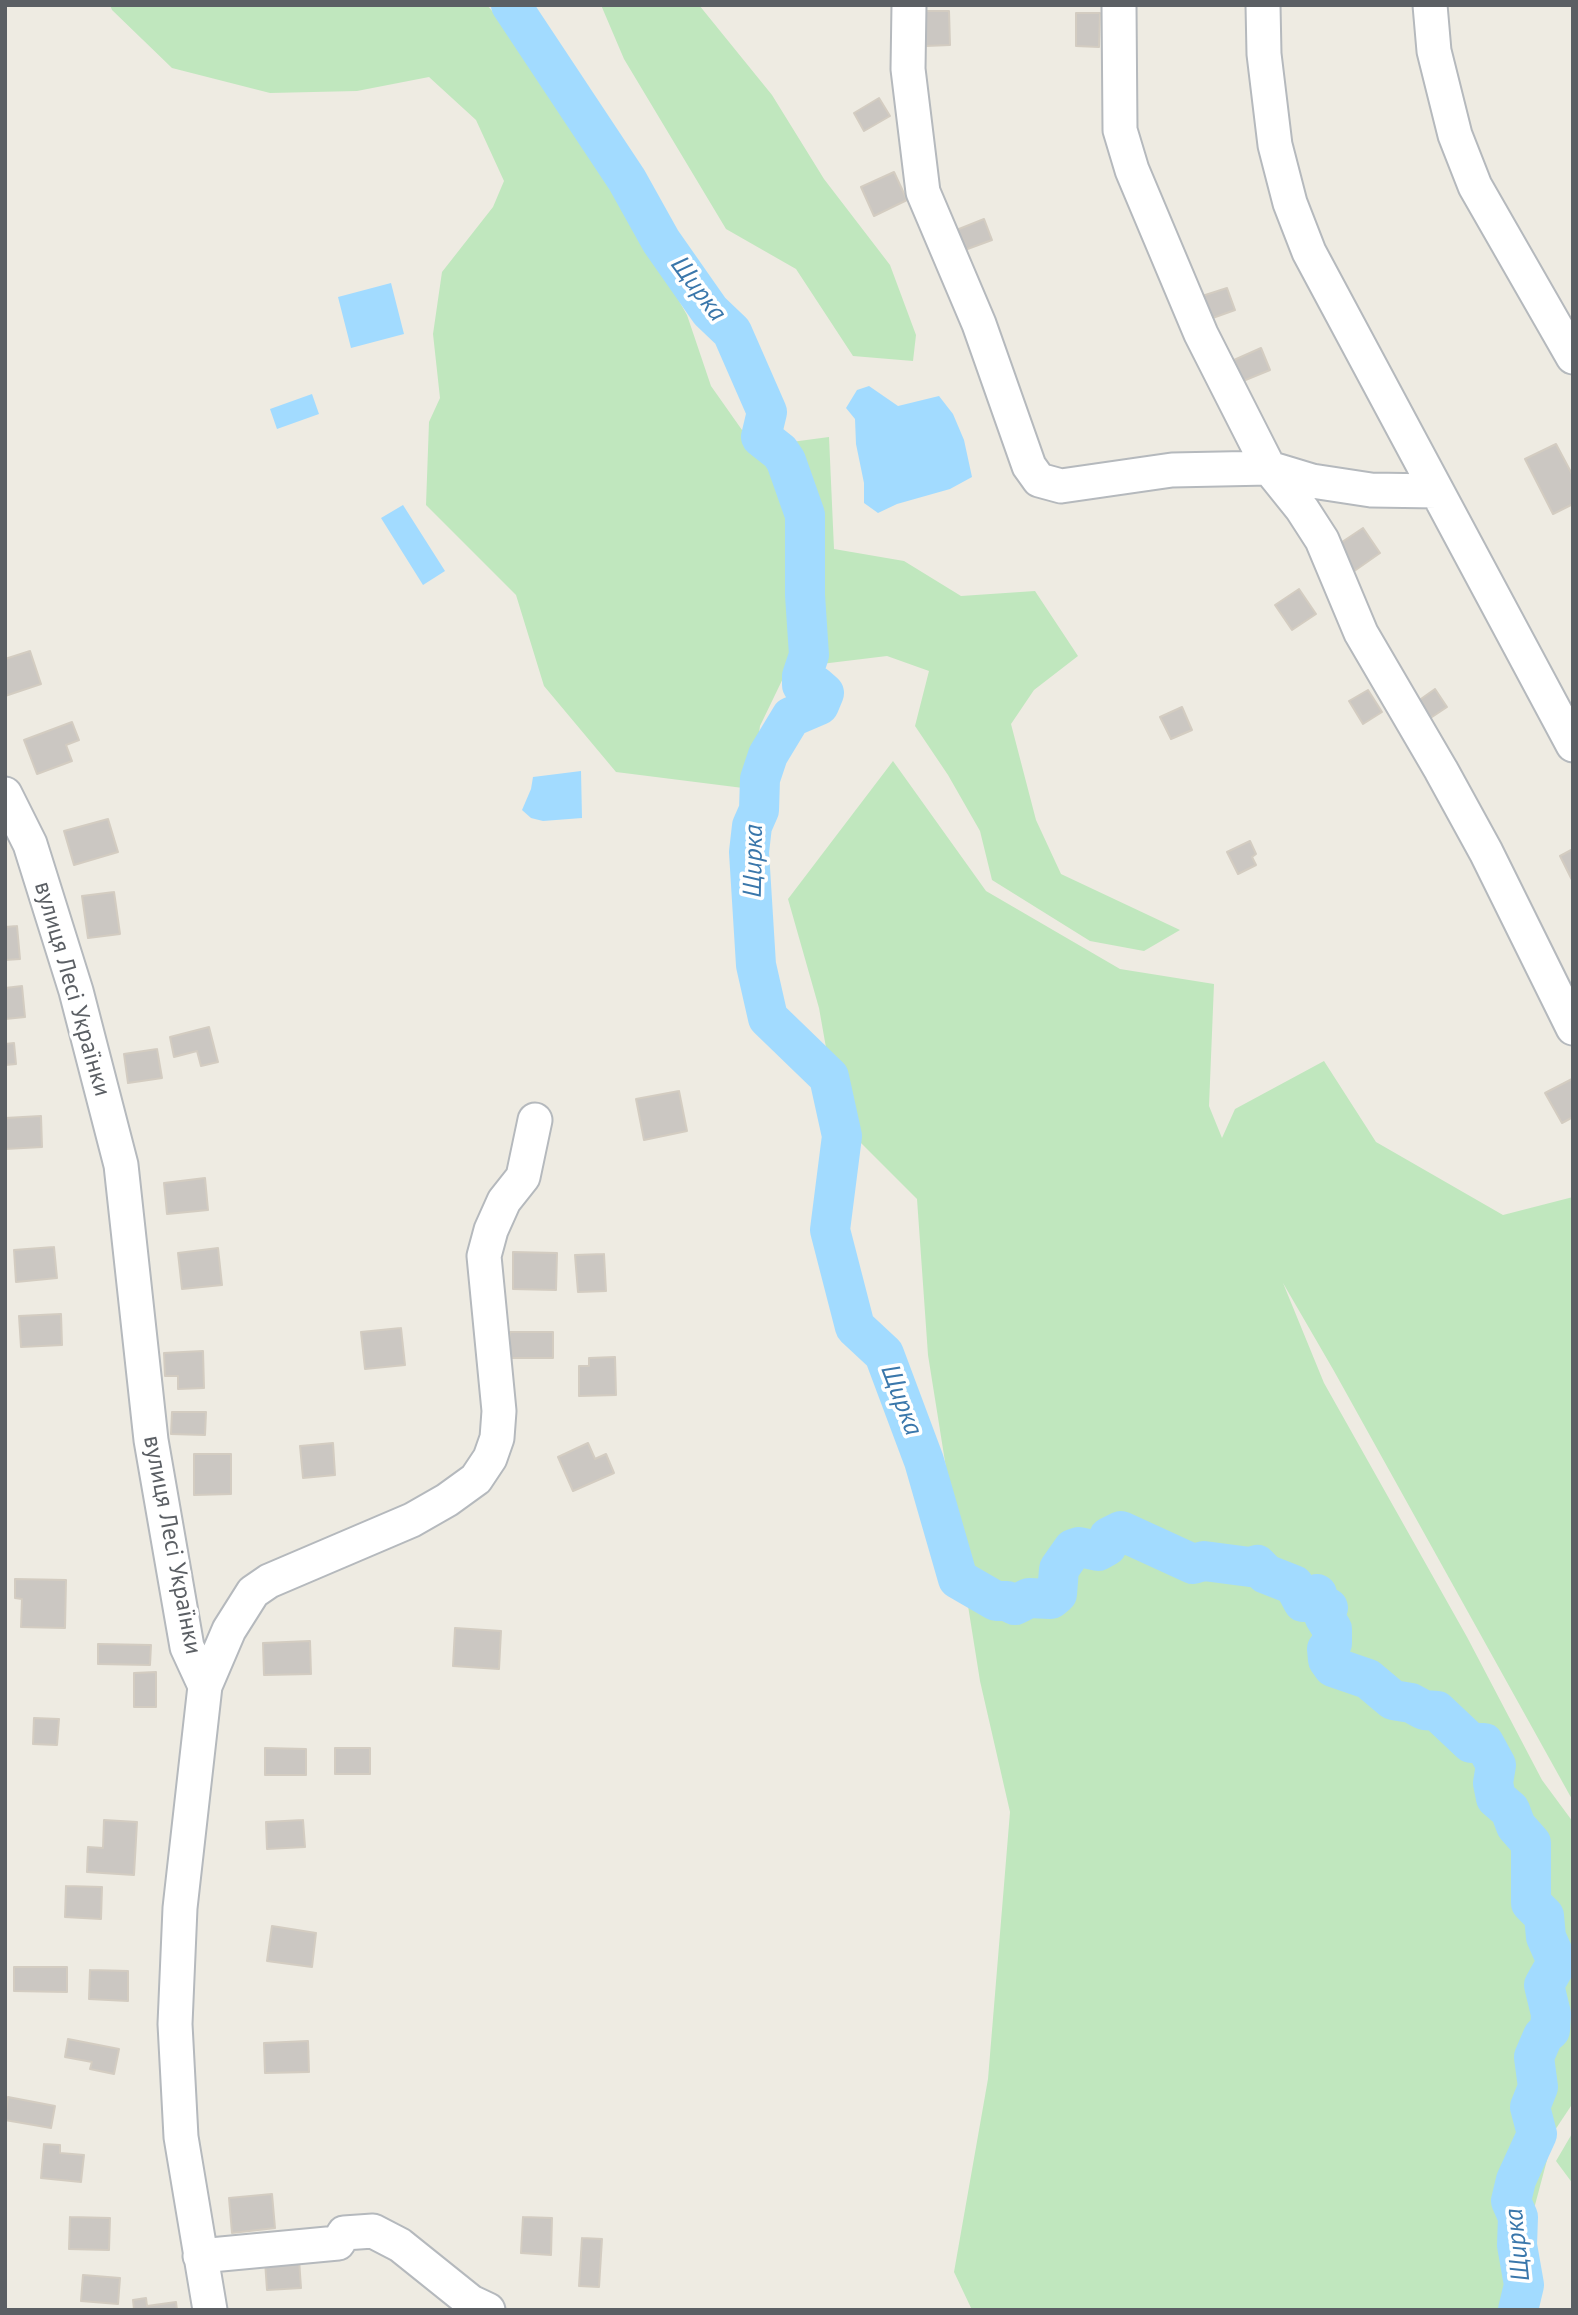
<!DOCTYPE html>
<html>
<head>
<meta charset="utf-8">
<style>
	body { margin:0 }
	#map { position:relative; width:1578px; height:2315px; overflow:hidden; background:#eeebe2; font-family:"PT Sans",sans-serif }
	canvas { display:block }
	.frame { position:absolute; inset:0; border:7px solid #5b5f64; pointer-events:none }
</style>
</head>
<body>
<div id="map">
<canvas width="1578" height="2315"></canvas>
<div class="frame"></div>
</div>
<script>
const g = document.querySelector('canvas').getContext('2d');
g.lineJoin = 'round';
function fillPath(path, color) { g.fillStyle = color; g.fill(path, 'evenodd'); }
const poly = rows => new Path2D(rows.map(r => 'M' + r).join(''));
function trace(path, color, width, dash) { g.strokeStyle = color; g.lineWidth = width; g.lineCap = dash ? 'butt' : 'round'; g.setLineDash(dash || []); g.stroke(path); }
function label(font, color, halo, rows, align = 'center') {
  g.font = font + ' "PT Sans",sans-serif'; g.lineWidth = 7; g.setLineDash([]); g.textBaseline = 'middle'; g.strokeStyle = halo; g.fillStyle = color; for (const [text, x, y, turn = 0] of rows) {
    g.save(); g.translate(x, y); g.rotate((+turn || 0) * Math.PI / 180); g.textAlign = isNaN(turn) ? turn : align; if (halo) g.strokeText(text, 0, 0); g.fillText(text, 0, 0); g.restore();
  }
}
const green = poly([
	[110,5,487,5,517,40,615,188,687,315,711,386,754,447,829,437,834,549,904,561,961,596,1035,591,1078,656,1034,690,1011,724,1036,820,1061,874,1180,930,1144,951,1090,941,992,880,980,831,948,775,915,726,929,671,887,656,788,668,760,726,751,789,616,772,544,686,516,595,426,505,429,422,440,398,433,334,442,272,493,207,504,181,476,120,429,77,357,91,270,93,172,68,112,10],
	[601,5,699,5,772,95,824,179,890,265,916,335,913,361,853,356,796,269,726,229,624,59],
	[893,761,986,891,1120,969,1214,984,1209,1106,1222,1138,1235,1109,1324,1061,1376,1142,1503,1215,1573,1197,1573,1801,1334,1371,1283,1283,1324,1383,1467,1637,1542,1780,1573,1822,1573,2103,1555,2130,1507,2310,972,2310,954,2272,988,2079,1010,1812,980,1681,928,1355,917,1199,839,1121,819,1008,788,899],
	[1573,2132,1573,2184,1556,2161]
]);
const water = poly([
	[391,283,404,334,351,348,338,297],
	[869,386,898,406,939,396,953,414,964,440,972,477,950,489,897,504,878,513,864,503,864,483,856,444,855,419,846,408,857,390],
	[312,394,319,414,277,429,270,409],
	[403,505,445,571,423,585,381,518],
	[581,771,582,818,543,821,531,818,522,810,531,789,533,777]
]);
const river = poly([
	[511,5,627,180,661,241,710,311,732,332,767,412,761,437,780,452,786,461,805,515,805,595,809,655,802,676,802,685,816,686,824,693,819,705,791,717,768,755,760,779,759,810,752,826,749,852,756,965,768,1018,829,1077,842,1136,830,1230,855,1327,884,1354,924,1461,958,1579,996,1601,1007,1601,1015,1605,1029,1598,1051,1599,1057,1594,1059,1569,1073,1549,1079,1547,1098,1551,1107,1546,1109,1537,1121,1531,1193,1564,1204,1561,1250,1567,1257,1565,1266,1574,1294,1585,1303,1602,1306,1598,1317,1594,1318,1602,1328,1608,1324,1616,1332,1629,1332,1643,1327,1649,1328,1660,1333,1667,1368,1679,1393,1700,1411,1703,1424,1710,1437,1711,1471,1743,1484,1743,1496,1765,1493,1783,1496,1798,1510,1810,1516,1826,1531,1843,1531,1903,1544,1916,1546,1937,1557,1962,1544,1985,1551,2014,1550,2030,1543,2036,1534,2057,1538,2087,1530,2107,1537,2134,1516,2180,1511,2201,1518,2217,1517,2245,1524,2285,1518,2310]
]);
const building = poly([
	[926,11,949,11,950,45,926,46,926,11],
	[1076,13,1100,13,1099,47,1076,46,1076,13],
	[879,98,890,116,864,131,854,113,879,98],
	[894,172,907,200,874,216,861,187,894,172],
	[984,219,992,240,962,251,954,231,984,219],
	[1227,288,1235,310,1207,320,1199,297,1227,288],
	[1261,348,1270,370,1243,381,1234,360,1261,348],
	[1556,444,1573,476,1573,504,1553,514,1525,459,1556,444],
	[1363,528,1380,553,1350,574,1333,548,1363,528],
	[1299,589,1316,614,1292,630,1275,605,1299,589],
	[30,651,41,684,5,696,5,659,30,651],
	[1435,689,1447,707,1423,723,1411,706,1435,689],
	[1368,690,1382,712,1363,724,1349,701,1368,690],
	[1182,707,1192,730,1171,739,1160,717,1182,707],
	[72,722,79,740,66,745,72,761,37,774,24,740,72,722],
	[108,819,118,852,74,865,64,831,108,819],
	[1250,841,1256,854,1252,857,1256,865,1238,874,1227,852,1250,841],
	[1573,849,1573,879,1572,880,1560,856,1573,849],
	[114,892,120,934,88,938,82,896,114,892],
	[17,926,20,959,5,960,5,927,17,926],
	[22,986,25,1017,5,1019,5,988,22,986],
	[209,1027,218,1062,201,1066,197,1051,174,1057,170,1037,209,1027],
	[14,1043,16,1064,5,1065,5,1044,14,1043],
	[157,1049,162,1078,128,1083,124,1054,157,1049],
	[1572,1079,1573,1117,1562,1123,1545,1093,1572,1079],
	[679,1091,687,1131,644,1140,636,1099,679,1091],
	[41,1116,42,1147,5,1149,5,1118,41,1116],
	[205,1178,208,1210,167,1214,164,1183,205,1178],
	[54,1247,57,1278,16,1282,14,1250,54,1247],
	[218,1248,222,1285,182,1289,178,1253,218,1248],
	[513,1252,557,1253,556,1290,513,1289,513,1252],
	[604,1254,606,1291,578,1292,575,1255,604,1254],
	[61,1314,62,1345,21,1347,19,1316,61,1314],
	[401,1328,405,1365,365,1369,361,1332,401,1328],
	[510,1332,553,1332,553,1358,510,1358,510,1332],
	[203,1351,204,1388,178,1389,178,1376,165,1376,164,1353,203,1351],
	[615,1357,616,1395,579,1396,579,1366,589,1366,589,1358,615,1357],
	[172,1412,206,1412,205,1435,171,1434,172,1412],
	[333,1443,335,1475,303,1478,300,1446,333,1443],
	[588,1443,595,1459,606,1454,614,1473,573,1491,558,1457,588,1443],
	[194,1454,231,1454,231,1494,194,1495,194,1454],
	[15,1579,66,1580,65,1628,21,1627,22,1599,15,1598,15,1579],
	[455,1628,501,1631,499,1669,453,1666,455,1628],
	[310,1641,311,1674,264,1675,263,1643,310,1641],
	[98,1644,151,1645,150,1665,98,1664,98,1644],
	[156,1672,156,1707,134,1707,134,1673,156,1672],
	[34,1718,59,1719,57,1745,33,1744,34,1718],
	[265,1748,306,1749,306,1775,265,1775,265,1748],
	[335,1748,370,1748,370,1774,335,1774,335,1748],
	[104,1820,137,1822,134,1875,87,1872,88,1847,103,1848,104,1820],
	[303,1820,305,1847,267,1849,266,1822,303,1820],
	[66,1886,102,1887,101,1919,65,1917,66,1886],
	[272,1926,316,1933,312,1967,267,1961,272,1926],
	[14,1967,67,1967,67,1992,14,1991,14,1967],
	[90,1970,128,1971,128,2001,89,1999,90,1970],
	[68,2039,119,2049,114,2074,90,2069,92,2062,65,2057,68,2039],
	[308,2041,309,2072,265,2073,264,2043,308,2041],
	[8,2097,55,2106,51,2128,5,2120,8,2097],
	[44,2144,60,2145,60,2153,84,2155,81,2182,41,2178,44,2144],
	[272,2194,275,2228,232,2233,229,2198,272,2194],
	[70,2217,110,2218,109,2250,69,2249,70,2217],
	[523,2217,552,2218,551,2255,521,2253,523,2217],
	[582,2238,602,2239,599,2287,579,2286,582,2238],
	[299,2259,301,2288,267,2290,265,2261,299,2259],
	[83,2275,120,2278,118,2304,81,2301,83,2275],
	[146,2298,147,2306,176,2302,177,2310,134,2310,133,2300,146,2298]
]);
const minor = poly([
	[909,5,908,69,923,192,979,324,1029,466,1039,480,1061,486,1172,470,1269,468,1312,481,1371,490,1437,491],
	[1119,5,1120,130,1132,170,1201,334,1269,468,1302,509,1322,540,1361,633,1441,770,1486,852,1573,1028],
	[1263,5,1264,54,1275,145,1290,203,1309,252,1573,745],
	[1430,5,1434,51,1455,135,1475,186,1573,357],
	[5,794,30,844,76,991,121,1165,151,1440,187,1647,205,1686,180,1908,175,2024,181,2137,210,2310],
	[205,1686,229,1630,253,1592,269,1581,412,1520,447,1500,476,1479,490,1458,497,1438,499,1411,484,1256,491,1230,504,1201,523,1177,535,1120],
	[200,2256,338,2243,344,2233,373,2231,400,2245,471,2302,488,2310]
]);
const streetNames = [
	["вулиця Лесі Українки",72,989,74],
	["вулиця Лесі Українки",172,1545,79]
];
const waterNames = [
	["Щирка",698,289,53],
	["Щирка",754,861,-89],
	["Щирка",901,1400,69],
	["Щирка",1518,2245,-96]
];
fillPath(green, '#c0e7be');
fillPath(water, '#a2dbff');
trace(river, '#a2dbff', 40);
fillPath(building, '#cbc7c2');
trace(building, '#d3ccc1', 2);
trace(minor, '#b5b9bd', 37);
trace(minor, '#fff', 33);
label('24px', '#5b5f64', '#fff', streetNames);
label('italic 26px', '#3a77ab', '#fff', waterNames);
</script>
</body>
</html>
